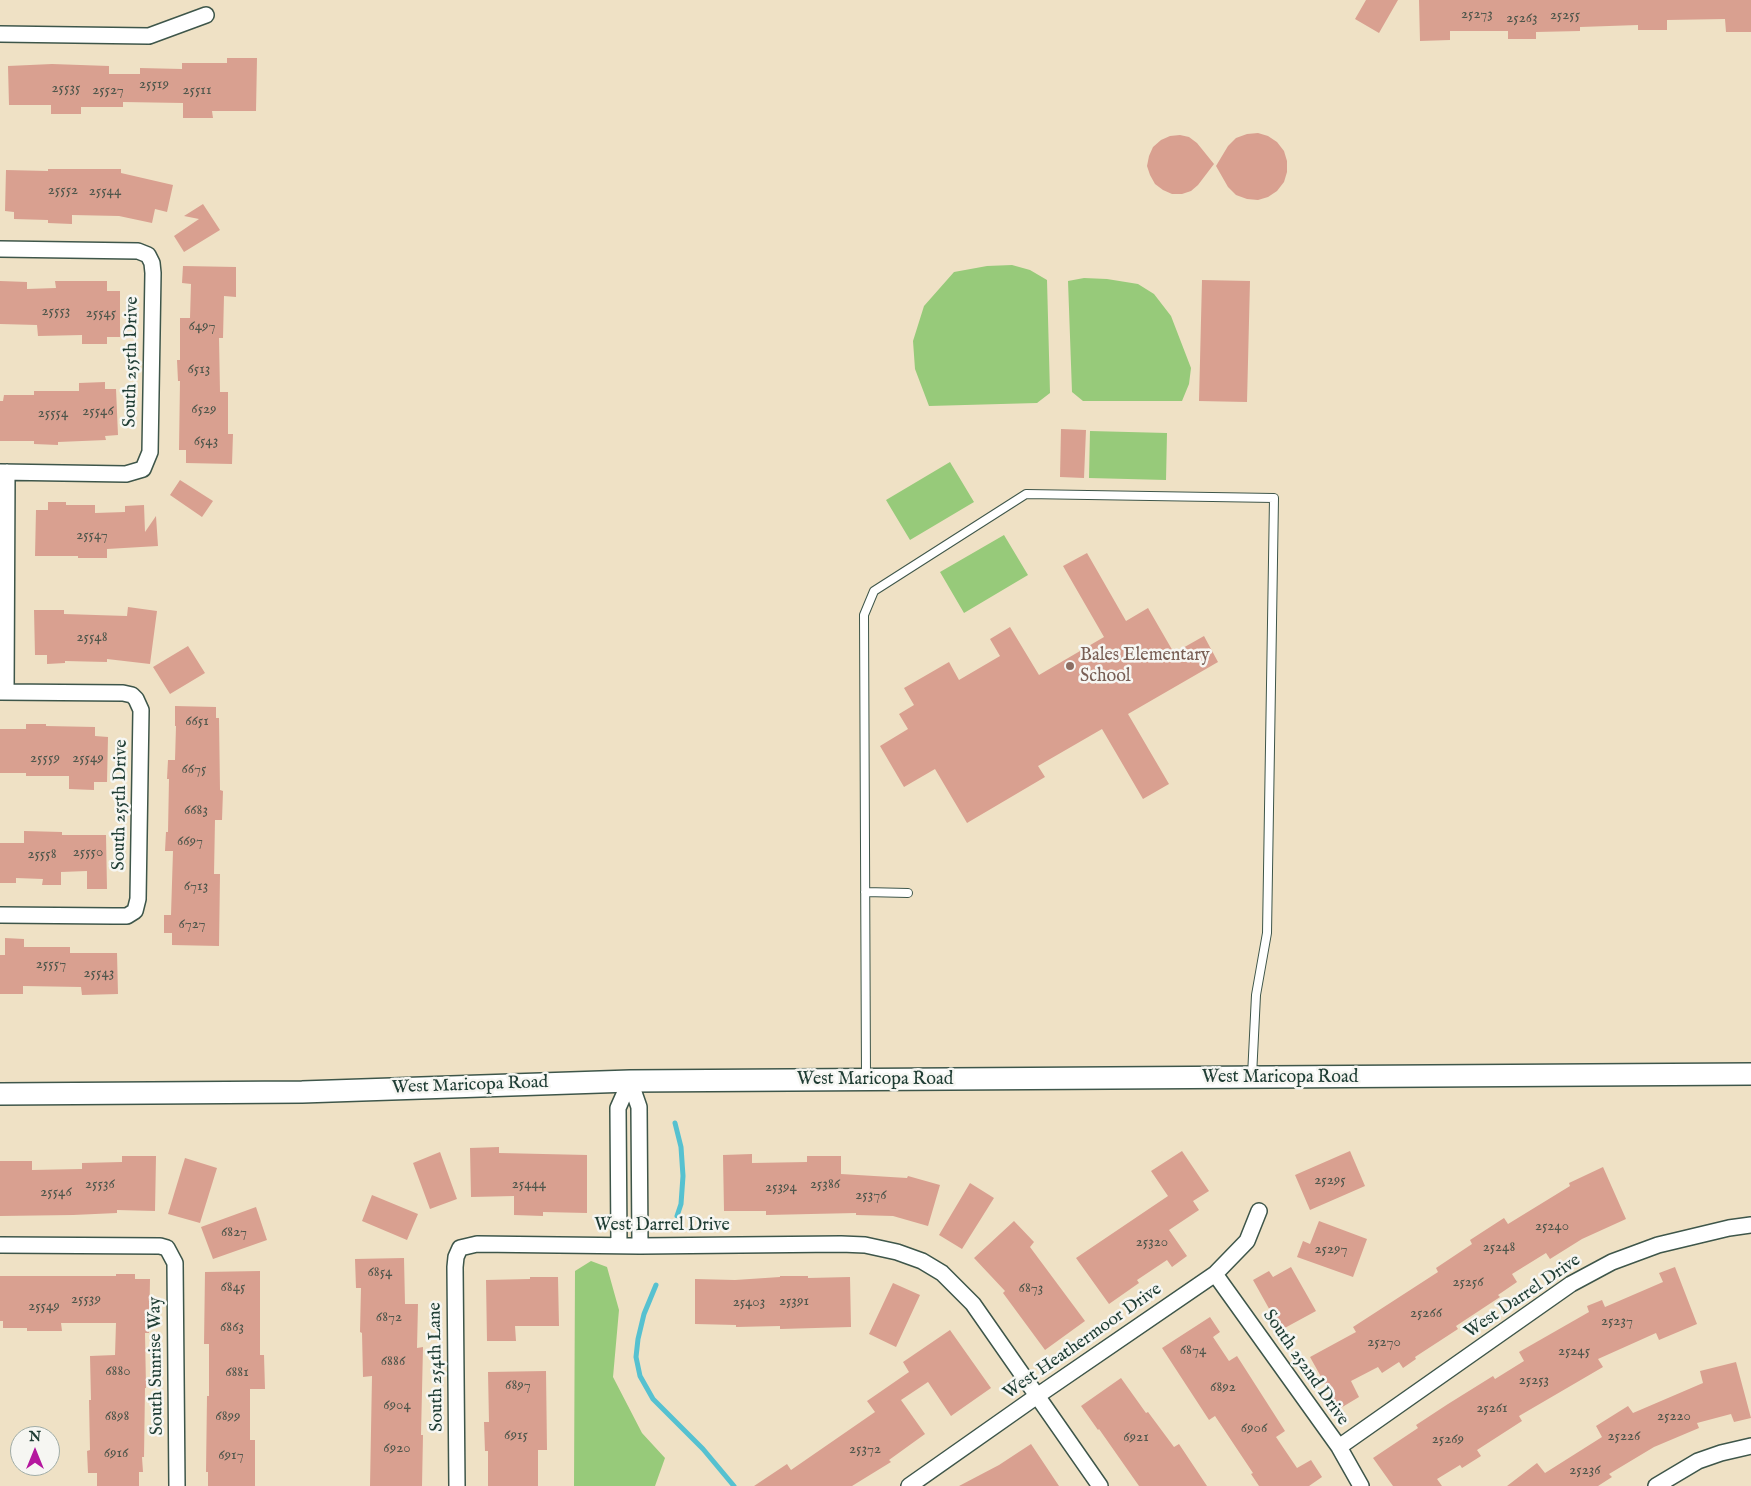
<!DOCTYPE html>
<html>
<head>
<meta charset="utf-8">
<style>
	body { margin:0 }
	#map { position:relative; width:1751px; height:1486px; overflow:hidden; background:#efe1c5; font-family:"IM FELL English",serif }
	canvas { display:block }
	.north { position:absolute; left:10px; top:1426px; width:50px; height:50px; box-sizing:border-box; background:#f6f6f2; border:1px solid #a0aca6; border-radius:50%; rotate:0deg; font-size:14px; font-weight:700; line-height:20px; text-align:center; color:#1f3d34 }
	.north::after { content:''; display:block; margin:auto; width:18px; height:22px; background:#b5179e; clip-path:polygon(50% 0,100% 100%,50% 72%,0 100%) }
</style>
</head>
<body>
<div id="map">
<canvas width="1751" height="1486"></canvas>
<div class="north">N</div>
</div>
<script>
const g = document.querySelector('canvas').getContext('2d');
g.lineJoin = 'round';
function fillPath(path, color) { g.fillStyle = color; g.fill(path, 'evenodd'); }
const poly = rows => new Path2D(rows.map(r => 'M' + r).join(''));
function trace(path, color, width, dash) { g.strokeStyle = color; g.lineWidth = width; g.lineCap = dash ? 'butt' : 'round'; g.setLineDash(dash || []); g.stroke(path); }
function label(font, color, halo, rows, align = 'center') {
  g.font = font + ' "IM FELL English",serif'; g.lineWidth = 5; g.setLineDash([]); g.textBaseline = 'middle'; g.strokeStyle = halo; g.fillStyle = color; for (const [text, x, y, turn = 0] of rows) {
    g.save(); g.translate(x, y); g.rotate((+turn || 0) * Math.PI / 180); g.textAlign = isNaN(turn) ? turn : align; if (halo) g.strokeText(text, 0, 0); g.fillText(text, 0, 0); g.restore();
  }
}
const green = poly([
	[1012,265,1030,270,1047,280,1050,393,1037,403,929,406,915,369,913,341,924,306,954,272,987,266],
	[1084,278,1107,279,1138,284,1154,294,1171,316,1191,368,1189,384,1182,401,1083,401,1072,392,1068,281],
	[1090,431,1167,433,1166,480,1089,478],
	[950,462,974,502,910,540,886,500],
	[1004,535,1028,575,964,613,940,572],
	[591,1261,607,1267,619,1310,613,1377,642,1433,665,1458,655,1486,574,1486,575,1271]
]);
const stream = poly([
	[675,1123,681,1147,683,1176,681,1204,677,1216],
	[656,1285,644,1314,638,1339,636,1357,640,1376,653,1399,703,1449,734,1486]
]);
const building = poly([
	[1366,0,1398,0,1379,33,1355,19],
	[1419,0,1751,0,1751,32,1726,32,1725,19,1667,20,1667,30,1638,30,1638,25,1580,27,1580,31,1536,32,1536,39,1508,39,1508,31,1450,31,1450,40,1420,41],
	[227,58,257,58,256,111,212,111,213,118,183,118,183,103,123,102,123,107,81,107,81,114,51,114,51,105,9,105,8,66,52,64,109,66,109,74,140,74,140,68,182,69,182,63,227,63],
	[1258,133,1268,136,1277,142,1284,151,1287,161,1287,172,1284,182,1277,191,1268,197,1258,200,1247,199,1236,195,1228,187,1216,166,1228,146,1236,138,1247,134],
	[1180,135,1189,137,1197,143,1214,164,1198,185,1191,191,1182,194,1172,194,1163,190,1155,184,1150,175,1147,166,1149,156,1153,147,1161,140,1170,136],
	[48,169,121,169,121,173,173,185,167,212,155,209,152,223,119,216,72,215,72,224,48,223,48,220,14,219,14,212,5,211,6,170,48,171],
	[203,204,220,230,184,252,174,236,199,219,184,216],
	[183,266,236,267,236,297,224,296,223,338,219,338,220,392,228,392,228,434,233,434,232,464,186,463,186,450,179,450,180,381,178,381,177,360,180,360,180,318,190,318,191,284,182,283],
	[1202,280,1250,281,1247,402,1199,401],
	[0,281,27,282,27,289,56,288,55,281,107,281,107,291,120,291,120,337,107,337,107,344,82,344,82,335,38,336,37,325,0,324],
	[105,382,105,389,116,389,118,435,105,436,106,440,58,442,58,445,34,444,34,441,0,441,0,401,3,401,4,395,34,395,34,391,79,391,79,383],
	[1061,429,1086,430,1084,478,1060,477],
	[180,480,213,501,202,517,170,495],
	[48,502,66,502,66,505,95,505,95,513,125,512,125,506,144,505,145,532,156,516,158,546,107,549,107,558,78,558,78,556,35,556,36,510,48,510],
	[1087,553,1126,621,1148,608,1174,653,1204,636,1218,662,1128,714,1169,784,1143,799,1102,729,1038,766,1045,777,967,823,935,769,904,787,880,746,908,729,899,714,914,705,904,688,949,662,959,680,1000,656,990,639,1010,627,1039,675,1104,637,1063,566],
	[128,607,157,611,150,664,107,659,107,662,65,661,65,663,47,664,47,655,35,655,34,610,64,610,64,614,127,616],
	[188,646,205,673,170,694,153,667],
	[175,706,216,707,216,718,219,718,220,790,223,791,222,820,215,820,214,874,220,874,219,946,172,945,172,933,164,933,164,915,171,915,173,851,165,851,166,832,168,832,169,779,167,779,168,760,175,760,176,726,175,726],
	[26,724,46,724,46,726,95,727,95,736,108,737,107,782,94,782,94,790,69,789,69,776,26,776,26,773,0,773,0,729,26,729],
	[24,831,62,832,62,835,106,835,107,889,87,889,87,871,61,872,61,885,42,885,43,879,16,878,16,883,0,883,0,843,24,843],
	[5,938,24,939,24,947,70,947,70,953,117,953,118,994,82,995,81,987,23,986,23,994,0,994,0,955,5,955],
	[499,1147,499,1153,587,1155,587,1213,543,1212,543,1216,514,1215,514,1196,471,1197,470,1148],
	[1182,1151,1209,1191,1193,1201,1199,1210,1169,1230,1187,1256,1172,1267,1167,1260,1137,1280,1139,1283,1109,1304,1076,1258,1168,1196,1151,1171],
	[1350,1151,1365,1186,1310,1210,1295,1175],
	[440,1152,457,1199,430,1209,413,1163],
	[752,1154,752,1163,807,1162,807,1156,841,1156,841,1174,907,1178,908,1176,940,1185,928,1226,893,1216,856,1215,856,1213,766,1215,766,1211,724,1211,723,1155],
	[122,1156,156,1156,155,1211,117,1210,117,1213,73,1215,0,1216,0,1161,32,1161,32,1170,82,1169,82,1163,122,1162],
	[185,1158,217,1168,200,1223,168,1214],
	[1603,1167,1626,1219,1582,1239,1550,1259,1546,1253,1512,1274,1517,1282,1498,1295,1500,1297,1456,1326,1458,1329,1415,1357,1416,1359,1403,1368,1399,1362,1382,1373,1378,1367,1351,1381,1359,1397,1339,1409,1310,1357,1356,1332,1353,1327,1438,1272,1436,1268,1472,1244,1470,1240,1504,1218,1508,1224,1570,1186,1569,1183],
	[970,1183,994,1198,962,1249,939,1235],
	[372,1195,418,1214,407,1240,362,1221],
	[256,1207,267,1240,213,1259,201,1227],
	[1014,1221,1034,1242,1030,1247,1085,1321,1045,1350,1003,1293,1005,1291,974,1258],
	[1319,1221,1367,1239,1353,1277,1297,1257,1303,1241,1310,1244],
	[404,1258,405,1304,418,1304,417,1348,423,1347,421,1435,423,1435,422,1486,370,1486,372,1376,363,1377,362,1333,360,1332,361,1288,356,1288,355,1259],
	[1291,1267,1316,1311,1281,1330,1253,1280,1269,1271,1273,1277],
	[1675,1267,1697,1324,1659,1340,1656,1333,1598,1359,1603,1367,1519,1416,1522,1421,1477,1450,1481,1456,1462,1468,1460,1465,1437,1479,1442,1486,1393,1486,1373,1458,1418,1428,1416,1425,1448,1404,1493,1376,1495,1379,1524,1361,1519,1352,1589,1312,1587,1306,1602,1300,1605,1307,1663,1282,1659,1273],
	[260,1271,260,1355,264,1355,265,1389,250,1389,250,1440,255,1440,255,1486,208,1486,208,1472,206,1472,207,1396,209,1396,209,1344,204,1344,205,1272],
	[116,1274,135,1274,135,1279,150,1279,149,1333,145,1333,146,1388,145,1388,144,1457,142,1457,143,1472,139,1472,139,1486,97,1486,97,1473,88,1473,87,1451,90,1450,89,1400,91,1400,90,1356,115,1355,116,1323,61,1323,62,1331,27,1331,27,1328,3,1328,3,1321,0,1321,0,1276,116,1276],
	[780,1276,808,1276,808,1278,850,1277,851,1327,780,1329,780,1326,736,1327,736,1325,695,1324,695,1279,735,1280,780,1277],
	[530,1277,558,1277,559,1326,515,1326,516,1341,487,1341,486,1280,530,1279],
	[893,1283,920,1295,896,1347,869,1334],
	[1210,1317,1220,1332,1213,1337,1229,1361,1237,1356,1285,1431,1276,1437,1297,1468,1311,1460,1322,1477,1309,1486,1259,1486,1251,1474,1253,1473,1215,1416,1209,1420,1162,1348],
	[950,1330,991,1388,951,1416,928,1382,901,1400,925,1434,889,1460,891,1462,852,1486,754,1486,787,1464,791,1470,875,1412,867,1401,909,1372,903,1362],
	[1736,1362,1751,1418,1734,1422,1731,1414,1697,1423,1699,1428,1654,1447,1609,1474,1612,1477,1598,1486,1507,1486,1537,1463,1545,1473,1602,1437,1596,1426,1628,1406,1633,1413,1703,1383,1700,1371],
	[546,1371,547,1450,538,1450,538,1486,488,1486,488,1451,485,1451,484,1422,489,1422,488,1372],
	[1121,1378,1146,1413,1148,1412,1174,1447,1179,1444,1207,1486,1139,1486,1099,1429,1098,1430,1081,1406],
	[1031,1444,1059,1486,959,1486,999,1465]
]);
const lane = poly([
	[865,892,908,893],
	[866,1077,864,615,874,591,1026,494,1274,498,1267,933,1256,995,1252,1076]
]);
const street = poly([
	[0,34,149,36,206,15],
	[0,249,138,251,148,255,152,263,153,273,150,452,143,469,126,474,0,472],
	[0,692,123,693,132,695,136,699,141,710,138,899,135,911,127,916,113,916,0,915],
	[6,692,7,472],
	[630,1081,639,1107,640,1246],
	[0,1245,160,1246,167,1248,175,1263,177,1486],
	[619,1245,618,1108,630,1081],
	[1215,1274,1339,1447,1361,1486],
	[1339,1447,1571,1284,1612,1262,1658,1245,1729,1228,1751,1225],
	[457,1486,455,1267,456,1257,460,1248,477,1244,640,1246,841,1244,865,1245,897,1252,922,1261,942,1273,973,1304,1100,1486],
	[909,1486,1037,1396,1215,1274,1247,1241,1259,1211],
	[1656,1486,1698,1461,1721,1453,1751,1446]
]);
const secondary = poly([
	[0,1094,302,1092,630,1081,1751,1074]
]);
const markers = [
	[1070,666,5,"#8d6e63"]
];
const numberNames = [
	["25273",1477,15],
	["25255",1565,16],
	["25263",1522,19],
	["25519",154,85],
	["25535",66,89],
	["25527",108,91],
	["25511",197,91],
	["25552",63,191],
	["25544",105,192],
	["25553",56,312],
	["25545",101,314],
	["6497",202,327],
	["6513",199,370],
	["6529",204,410],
	["25546",98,412],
	["25554",53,414],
	["6543",206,442],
	["25547",92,536],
	["25548",92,638],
	["6651",197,722],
	["25559",45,759],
	["25549",88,759],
	["6675",194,770],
	["6683",196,811],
	["6697",190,842],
	["25550",88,853],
	["25558",42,855],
	["6713",196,887],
	["6727",192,925],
	["25557",51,965],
	["25543",99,974],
	["25295",1330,1181],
	["25536",100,1185],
	["25444",529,1185],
	["25386",825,1185],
	["25394",781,1188],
	["25546",56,1193],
	["25376",871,1196],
	["25240",1552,1227],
	["6827",234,1233],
	["25320",1152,1243],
	["25248",1499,1248],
	["25297",1331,1250],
	["6854",380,1273],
	["25256",1468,1283],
	["6845",233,1288],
	["6873",1031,1289],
	["25539",86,1300],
	["25391",794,1302],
	["25403",749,1303],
	["25549",44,1307],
	["25266",1426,1314],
	["6872",389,1318],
	["25237",1617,1322],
	["6863",232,1328],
	["25270",1384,1343],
	["6874",1193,1351],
	["25245",1574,1352],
	["6886",393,1362],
	["6880",118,1372],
	["6881",237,1373],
	["25253",1534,1381],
	["6897",518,1386],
	["6892",1223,1388],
	["6904",397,1406],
	["25261",1492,1409],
	["6898",117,1417],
	["6899",228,1417],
	["25220",1674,1417],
	["6906",1254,1429],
	["6915",516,1436],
	["25226",1624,1437],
	["6921",1136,1438],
	["25269",1448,1440],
	["6920",397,1449],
	["25372",865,1450],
	["6916",116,1454],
	["6917",231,1456],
	["25236",1585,1471]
];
const streetNames = [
	["South 255th Drive",132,362,-89],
	["South 255th Drive",121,805,-89],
	["West Maricopa Road",1280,1078],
	["West Maricopa Road",875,1080],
	["West Maricopa Road",470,1086,-2],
	["West Darrel Drive",662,1226],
	["West Darrel Drive",1523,1297,-34],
	["West Heathermoor Drive",1083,1342,-35],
	["South Sunrise Way",157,1366,-91],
	["South 254th Lane",437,1367,-91],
	["South 252nd Drive",1305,1368,55]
];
const educationNames = [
	["Bales Elementary",1080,656],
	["School",1080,677]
];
fillPath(green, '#97ca7a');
trace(stream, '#56c1d0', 5);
fillPath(building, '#d9a090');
trace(lane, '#3e564a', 10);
trace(street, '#3e564a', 18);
trace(secondary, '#3e564a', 24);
trace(lane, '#fff', 8);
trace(street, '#fff', 15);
trace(secondary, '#fff', 21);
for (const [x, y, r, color] of markers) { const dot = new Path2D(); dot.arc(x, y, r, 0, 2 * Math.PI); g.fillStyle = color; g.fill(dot); trace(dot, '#f6f6f2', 2); }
label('15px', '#4e564b', null, numberNames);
label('18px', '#1f3d34', '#f6f6f2', streetNames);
label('18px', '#785e54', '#f6f6f2', educationNames, 'left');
</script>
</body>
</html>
